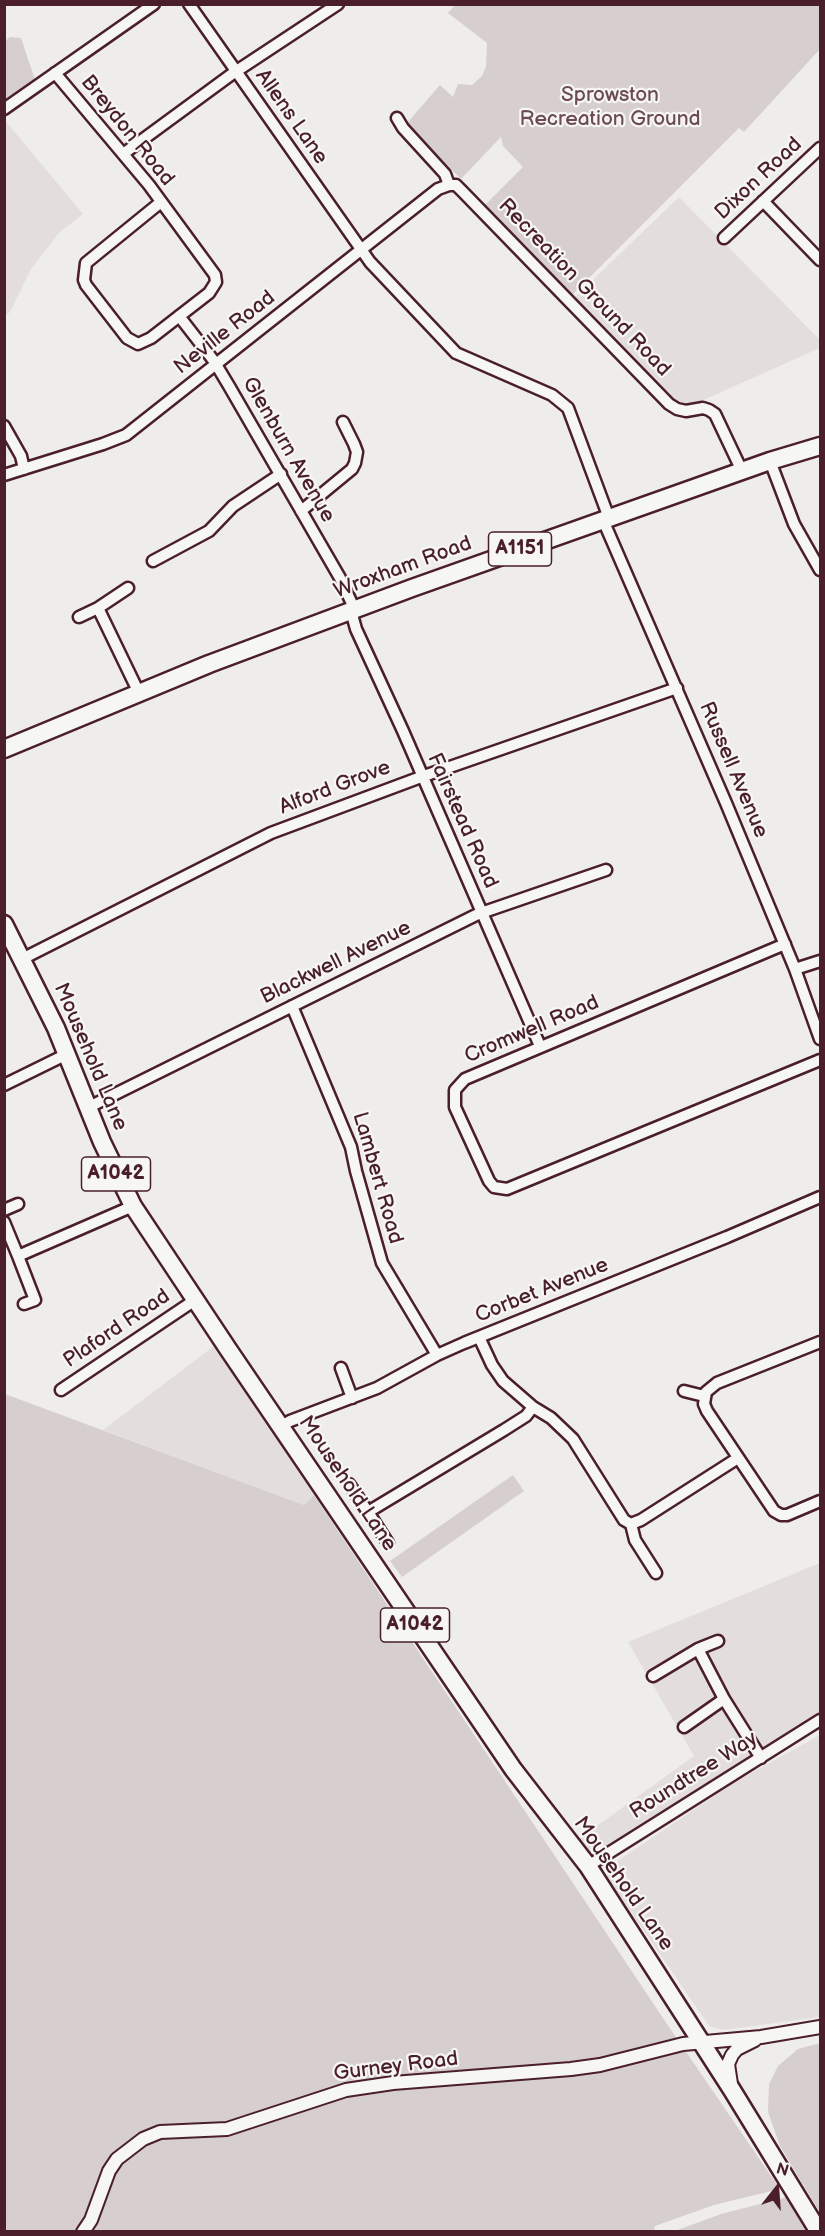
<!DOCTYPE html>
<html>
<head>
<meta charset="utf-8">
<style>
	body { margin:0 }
	#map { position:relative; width:825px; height:2236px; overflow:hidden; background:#efedea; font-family:"Balsamiq Sans",sans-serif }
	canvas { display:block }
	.frame { position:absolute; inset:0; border:6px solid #4a1f2b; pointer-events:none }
	.north { position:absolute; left:747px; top:2158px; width:60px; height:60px; -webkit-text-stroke:4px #f6f6f2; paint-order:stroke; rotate:17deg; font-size:16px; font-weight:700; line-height:24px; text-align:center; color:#4a1f2b }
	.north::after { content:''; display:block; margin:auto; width:21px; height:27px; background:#4a1f2b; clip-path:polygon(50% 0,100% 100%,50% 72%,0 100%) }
</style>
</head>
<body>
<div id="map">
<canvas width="825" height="2236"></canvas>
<div class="frame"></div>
<div class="north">N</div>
</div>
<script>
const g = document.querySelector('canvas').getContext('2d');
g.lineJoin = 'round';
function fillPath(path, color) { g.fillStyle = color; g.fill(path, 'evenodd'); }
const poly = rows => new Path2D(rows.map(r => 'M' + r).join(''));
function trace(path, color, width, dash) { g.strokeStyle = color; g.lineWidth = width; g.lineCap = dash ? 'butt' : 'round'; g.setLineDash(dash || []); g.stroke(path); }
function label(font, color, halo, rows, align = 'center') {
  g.font = font + ' "Balsamiq Sans",sans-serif'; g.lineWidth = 4.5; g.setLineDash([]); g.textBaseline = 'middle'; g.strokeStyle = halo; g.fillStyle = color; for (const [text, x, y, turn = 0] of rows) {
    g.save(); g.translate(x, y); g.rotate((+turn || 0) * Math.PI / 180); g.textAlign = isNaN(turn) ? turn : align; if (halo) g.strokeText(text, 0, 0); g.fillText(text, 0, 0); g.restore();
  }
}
const built = poly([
	[4,119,83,214,59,233,31,269,10,312,5,316],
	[679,197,820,340,820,348,690,406,682,406,673,400,574,298],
	[214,1346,314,1495,304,1505,103,1430],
	[820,1563,820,1717,656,1814,599,1853,586,1852,576,1841,694,1756,628,1642],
	[820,1735,820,2017,723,2030,709,2026,610,1881,607,1876,608,1872,613,1864,735,1782]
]);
const green = poly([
	[455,5,820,5,820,49,744,132,739,128,571,296,484,206,523,167,503,146,501,137,461,179,411,130,407,123,440,85,453,97,458,84,472,85,482,76,486,66,487,43,448,13],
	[10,37,21,38,36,83,5,106,5,41],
	[5,1394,304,1505,314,1495,667,2024,780,2189,714,2205,655,2226,654,2231,5,2232],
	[513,1475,524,1491,402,1577,390,1561],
	[820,2043,820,2213,780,2146,768,2112,769,2084,778,2066,798,2049],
	[787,2197,807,2231,675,2231,721,2214]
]);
const minor = poly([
	[189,4,370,262,456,353,552,395,568,408,609,518],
	[55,73,149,185,215,275,216,282,209,293,151,338,138,344,127,338,86,285,84,280,86,263,161,202],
	[4,109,154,4],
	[397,118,403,128,445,174,449,185,456,185,462,191,669,404,677,409,686,411,703,408,709,410,715,414,742,471],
	[123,154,232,74,338,4],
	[763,201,820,260],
	[724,238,820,148],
	[179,316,214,361,229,386,340,578,355,610],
	[4,426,21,456,24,469],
	[770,461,794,524,820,570],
	[4,475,103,444,126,435,438,189,449,185],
	[301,511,352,469,355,463,357,452,354,444,343,422],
	[603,520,726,803,795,969,820,1039],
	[153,561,209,531,233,506,281,474],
	[128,588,98,608,139,693],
	[351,611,356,629,403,731,540,1046],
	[79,617,98,608],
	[785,944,465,1079,455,1090,455,1107,489,1181,494,1187,507,1189,820,1060],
	[22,959,271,833,421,777,677,688],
	[795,969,820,961],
	[292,1006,351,1147,356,1171,382,1263,437,1355],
	[4,1085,67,1054],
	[89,1107,478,914,606,870],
	[4,1210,18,1204],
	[4,1222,18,1256,133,1206],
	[18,1256,35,1300,24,1304],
	[479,1337,492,1365,503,1381,533,1407,551,1418,573,1439,624,1520,631,1524,635,1540,656,1573],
	[820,1342,717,1383,706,1392,704,1404,707,1411,774,1511,781,1515,787,1515,820,1501],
	[341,1368,352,1398],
	[61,1390,195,1300],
	[684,1391,704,1396],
	[280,1427,290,1421,377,1388,437,1355,464,1343,727,1237,820,1197],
	[349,1484,368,1512,504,1430,526,1416,533,1407],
	[368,1512,388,1543],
	[631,1524,641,1520,738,1458],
	[698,1649,724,1699,761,1758],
	[653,1676,698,1649,718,1641],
	[684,1727,724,1699],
	[588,1866,820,1720]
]);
const tertiary = poly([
	[731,2084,728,2064,732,2055,737,2049,755,2040],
	[83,2232,91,2220,109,2171,117,2159,143,2139,160,2132,227,2129,346,2090,393,2083,571,2069,600,2065,683,2044,761,2037,820,2027]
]);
const primary = poly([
	[4,749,209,664,412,588,770,461,820,446]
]);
const trunk = poly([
	[4,924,56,1028,102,1142,133,1206,228,1349,513,1769,588,1866,732,2090,819,2232]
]);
const shields = [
	[520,549,63],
	[116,1174,69],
	[415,1625,69]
];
const shieldNames = [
	["A1151",520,549],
	["A1042",116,1174],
	["A1042",415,1625]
];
const parkNames = [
	["Sprowston",610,96],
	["Recreation Ground",610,120]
];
const streetNames = [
	["Allens Lane",291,117,55],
	["Breydon Road",127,131,51],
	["Dixon Road",759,179,-43],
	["Recreation Ground Road",584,288,46],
	["Neville Road",225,333,-38],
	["Glenburn Avenue",288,450,60],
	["Wroxham Road",403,568,-20],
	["Russell Avenue",733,770,67],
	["Alford Grove",335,788,-21],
	["Fairstead Road",462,821,66],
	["Blackwell Avenue",336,963,-26],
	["Cromwell Road",532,1030,-23],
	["Mousehold Lane",90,1057,67],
	["Lambert Road",377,1178,74],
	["Corbet Avenue",542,1291,-22],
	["Plaford Road",117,1329,-34],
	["Mousehold Lane",347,1484,56],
	["Roundtree Way",694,1776,-32],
	["Mousehold Lane",623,1884,55],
	["Gurney Road",396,2067,-7]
];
fillPath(built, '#e3dedc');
fillPath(green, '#d7cfce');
trace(minor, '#4a1f2b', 15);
trace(tertiary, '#4a1f2b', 16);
trace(primary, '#4a1f2b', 21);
trace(trunk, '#4a1f2b', 21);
trace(minor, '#f6f6f2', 10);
trace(tertiary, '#f6f6f2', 12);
trace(primary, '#f6f6f2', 16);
trace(trunk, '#f6f6f2', 16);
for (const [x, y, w] of shields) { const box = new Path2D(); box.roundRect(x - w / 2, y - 17, w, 34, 4.5); g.fillStyle = '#f6f6f2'; g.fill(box); trace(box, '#4a1f2b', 1.5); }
label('bold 20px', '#4a1f2b', null, shieldNames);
label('21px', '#6d4b54', '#f6f6f2', parkNames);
label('21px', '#4a1f2b', '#f6f6f2', streetNames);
</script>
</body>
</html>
